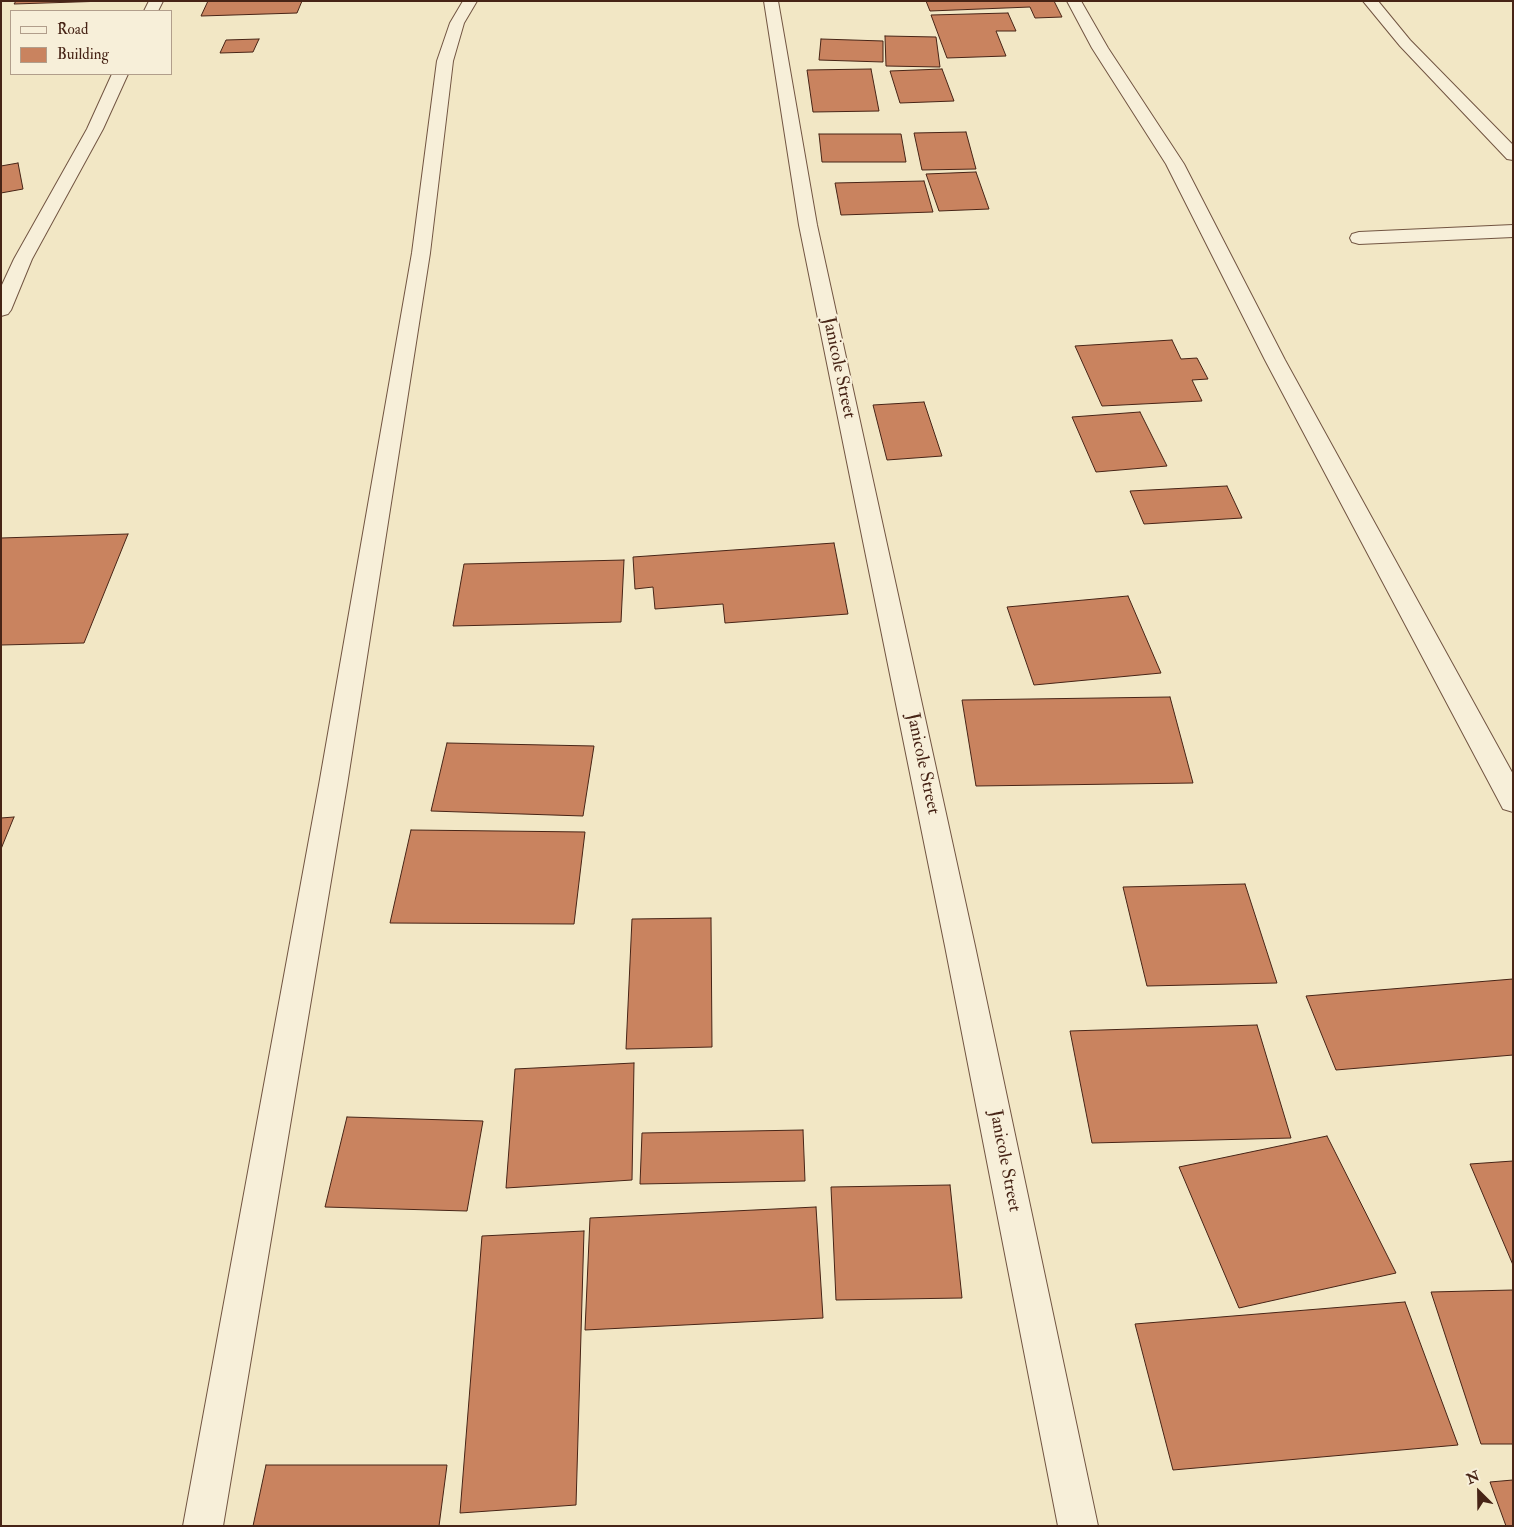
<!DOCTYPE html>
<html>
<head>
<meta charset="utf-8">
<style>
	body { margin:0 }
	#map { position:relative; width:1514px; height:1527px; overflow:hidden; background:#f2e7c5; font-family:"IM FELL Double Pica",serif }
	canvas { display:block }
	.frame { position:absolute; inset:0; border:2px solid #472416; pointer-events:none }
	.legend { position:absolute; left:10px; top:10px; width:162px; height:65px; box-sizing:border-box; background:#f7efd9; border:1px solid #b19e8b; margin:0; padding:6px 9px; list-style:none; font-size:15px; color:#472416 }
	.legend li { display:flex; align-items:center; gap:10px; height:25px }
	.legend b { width:25px; border:1px solid #b19e8b }
	.north { position:absolute; left:1454px; top:1467px; width:50px; height:50px; -webkit-text-stroke:4px #f7efd9; paint-order:stroke; rotate:337deg; font-size:14px; font-weight:700; line-height:20px; text-align:center; color:#472416 }
	.north::after { content:''; display:block; margin:auto; width:18px; height:22px; background:#472416; clip-path:polygon(50% 0,100% 100%,50% 72%,0 100%) }
</style>
</head>
<body>
<div id="map">
<canvas width="1514" height="1527"></canvas>
<div class="frame"></div>
<ul class="legend">
<li><b style="height:6px;background:#f7efd9"></b>Road</li>
<li><b style="height:14px;background:#c9835f"></b>Building</li>
</ul>
<div class="north">N</div>
</div>
<script>
const g = document.querySelector('canvas').getContext('2d');
g.lineJoin = 'round';
function fillPath(path, color) { g.fillStyle = color; g.fill(path, 'evenodd'); }
const poly = rows => new Path2D(rows.map(r => 'M' + r).join(''));
function trace(path, color, width, dash) { g.strokeStyle = color; g.lineWidth = width; g.lineCap = dash ? 'butt' : 'round'; g.setLineDash(dash || []); g.stroke(path); }
function label(font, color, halo, rows, align = 'center') {
  g.font = font + ' "IM FELL Double Pica",serif'; g.lineWidth = 4.5; g.setLineDash([]); g.textBaseline = 'middle'; g.strokeStyle = halo; g.fillStyle = color; for (const [text, x, y, turn = 0] of rows) {
    g.save(); g.translate(x, y); g.rotate((+turn || 0) * Math.PI / 180); g.textAlign = isNaN(turn) ? turn : align; if (halo) g.strokeText(text, 0, 0); g.fillText(text, 0, 0); g.restore();
  }
}
const building = poly([
	[16,1,106,1,14,4,16,1],
	[208,1,302,1,297,13,201,16,208,1],
	[926,1,1054,1,1062,17,1035,18,1030,7,930,11,926,1],
	[1008,13,1016,31,996,31,1006,56,947,58,931,15,1008,13],
	[885,36,936,37,940,67,886,66,885,36],
	[259,39,253,52,220,53,226,40,259,39],
	[821,39,883,41,883,62,819,60,821,39],
	[871,69,879,111,813,112,807,70,871,69],
	[942,69,954,101,900,103,890,71,942,69],
	[966,132,976,169,922,170,914,133,966,132],
	[819,134,901,134,906,162,822,162,819,134],
	[18,163,23,189,1,193,1,166,18,163],
	[976,172,989,209,939,211,926,174,976,172],
	[924,181,933,212,841,215,835,183,924,181],
	[1172,340,1181,359,1197,358,1208,379,1192,380,1202,401,1102,406,1075,346,1172,340],
	[924,402,942,456,887,460,873,405,924,402],
	[1140,412,1167,466,1096,472,1072,417,1140,412],
	[1227,486,1242,518,1144,524,1130,491,1227,486],
	[128,534,84,643,1,645,1,538,128,534],
	[834,543,848,614,725,623,723,604,655,609,653,587,635,589,633,557,834,543],
	[624,560,621,622,453,626,464,564,624,560],
	[1128,596,1161,673,1034,685,1007,607,1128,596],
	[1170,697,1193,783,976,786,962,700,1170,697],
	[447,743,594,746,583,816,431,811,447,743],
	[14,817,1,849,1,818,14,817],
	[411,830,585,832,574,924,390,923,411,830],
	[1245,884,1277,983,1147,986,1123,887,1245,884],
	[711,918,712,1047,626,1049,632,919,711,918],
	[1513,979,1513,1055,1336,1070,1306,996,1513,979],
	[1257,1025,1291,1138,1092,1143,1070,1031,1257,1025],
	[634,1063,632,1180,506,1188,515,1069,634,1063],
	[347,1117,483,1121,467,1211,325,1207,347,1117],
	[803,1130,805,1181,640,1184,642,1133,803,1130],
	[1327,1136,1396,1273,1239,1308,1179,1167,1327,1136],
	[1513,1161,1513,1265,1470,1164,1513,1161],
	[950,1185,962,1298,836,1300,831,1187,950,1185],
	[816,1207,823,1318,585,1330,590,1218,816,1207],
	[584,1231,576,1505,460,1513,482,1236,584,1231],
	[1513,1290,1513,1444,1481,1444,1431,1292,1513,1290],
	[1405,1302,1458,1445,1173,1470,1135,1324,1405,1302],
	[266,1465,447,1465,439,1526,253,1526,266,1465],
	[1513,1480,1513,1526,1506,1526,1490,1482,1513,1480]
]);
const minor = poly([
	[149,1,163,1,158,11,144,11,149,1],
	[463,1,477,1,464,23,453,61,430,253,347,785,223,1526,183,1526,319,785,412,253,437,61,450,23,463,1],
	[764,1,778,1,817,225,975,946,1098,1526,1058,1526,945,946,799,225,764,1],
	[1067,1,1081,1,1108,48,1184,164,1285,360,1513,774,1513,812,1503,809,1265,360,1166,164,1092,48,1067,1],
	[1363,1,1378,1,1410,40,1513,145,1513,160,1507,159,1400,46,1363,1],
	[112,74,128,74,103,129,32,259,11,310,8,314,1,316,1,287,14,259,87,129,112,74],
	[1513,225,1513,237,1359,244,1352,242,1350,238,1352,234,1359,232,1513,225]
]);
const streetNames = [
	["Janicole Street",838,368,78],
	["Janicole Street",922,764,78],
	["Janicole Street",1004,1161,79]
];
fillPath(building, '#c9835f');
trace(building, '#472416', 1);
trace(minor, '#725542', 2);
fillPath(minor, '#f7efd9');
label('18px', '#472416', '#f7efd9', streetNames);
</script>
</body>
</html>
